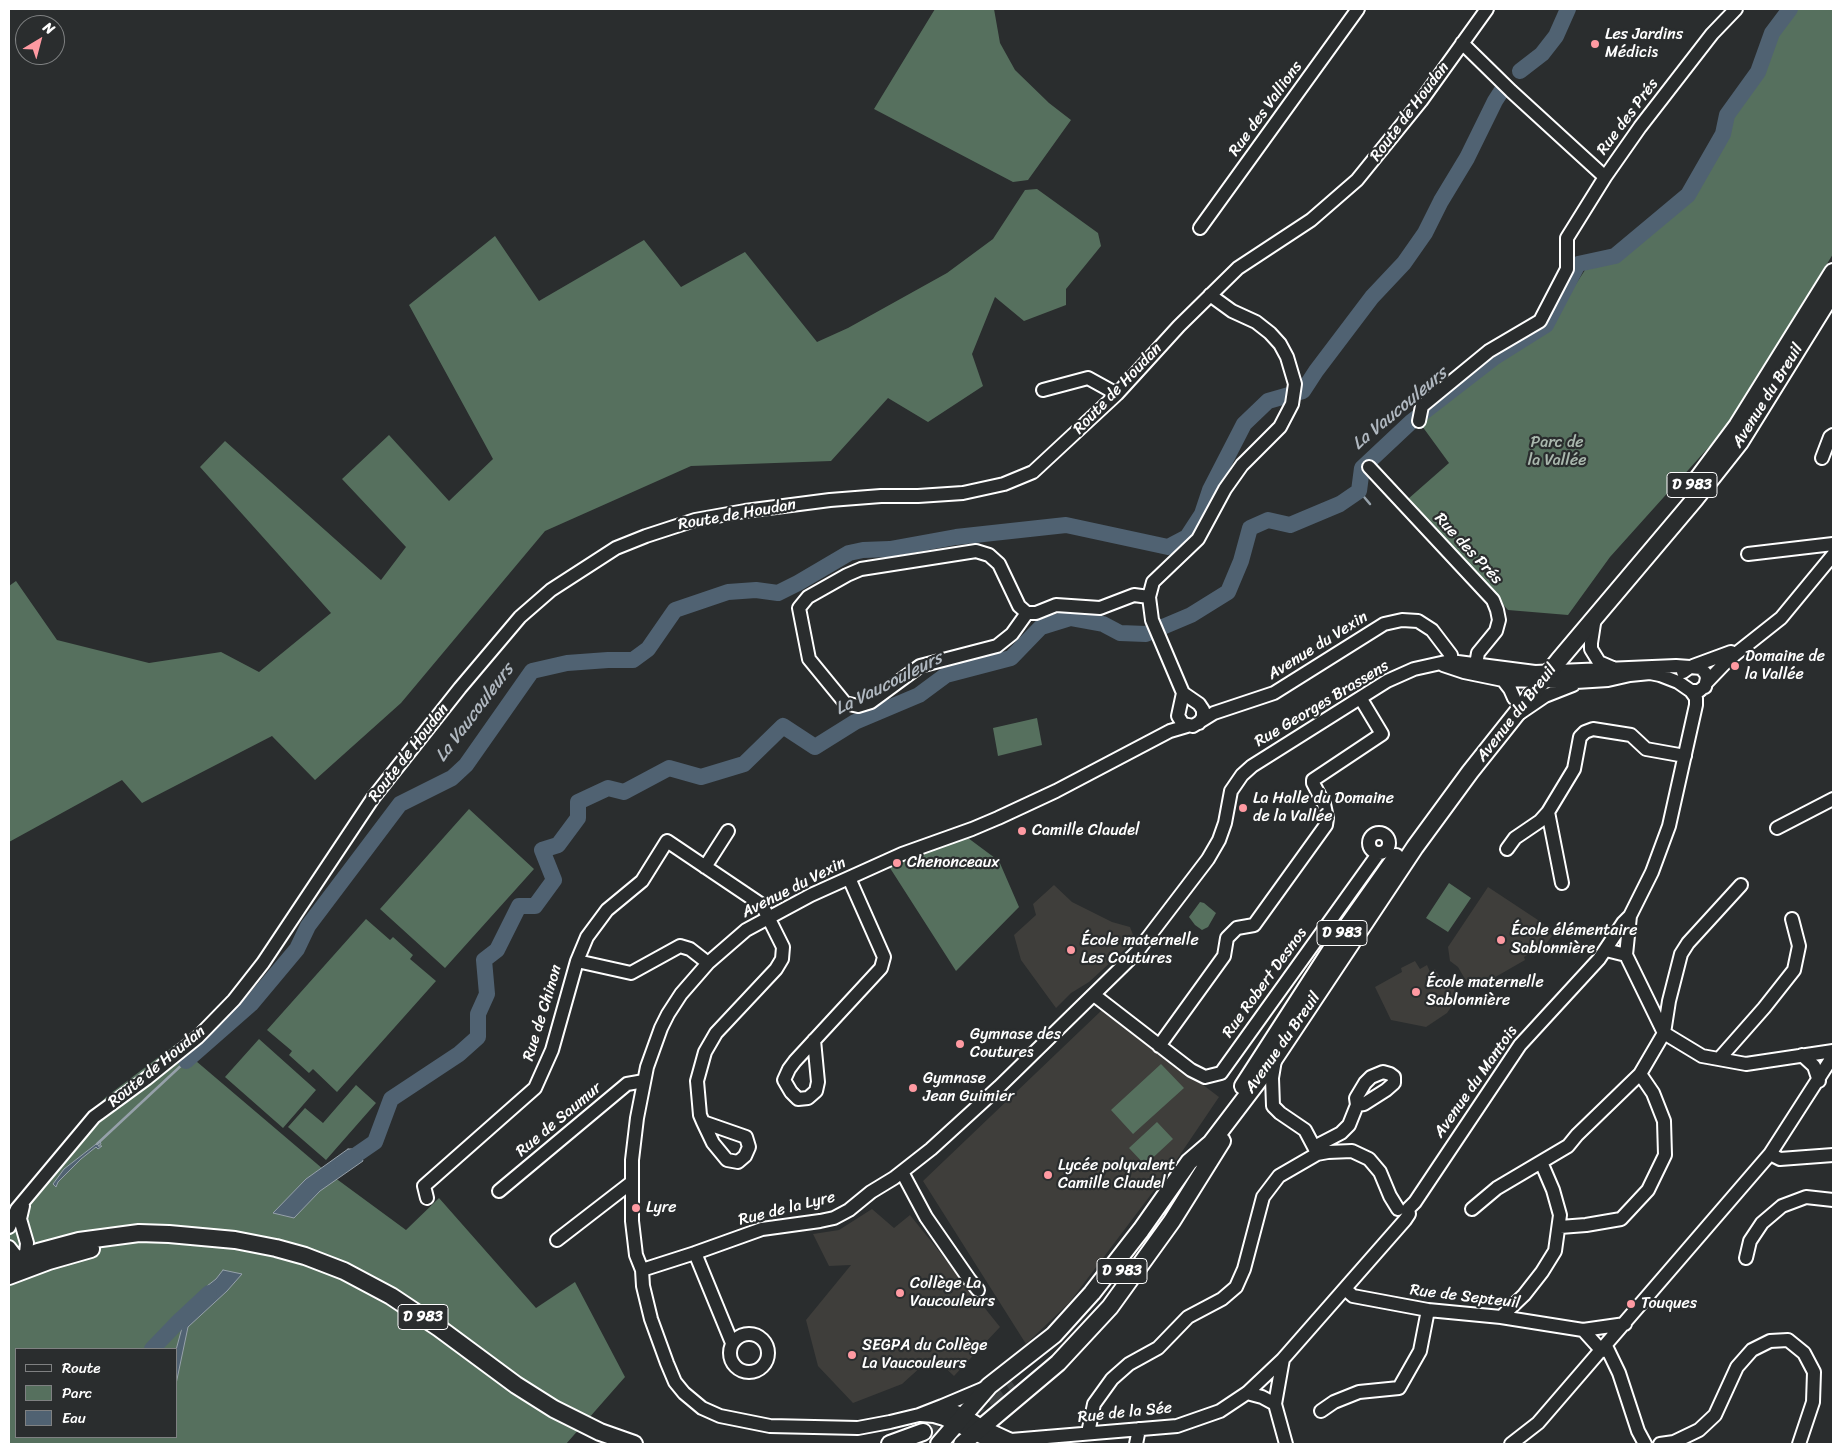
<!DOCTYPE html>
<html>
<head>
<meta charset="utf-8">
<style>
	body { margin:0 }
	#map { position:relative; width:1842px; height:1453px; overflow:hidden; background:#2a2d2e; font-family:Sriracha,sans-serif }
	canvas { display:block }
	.frame { position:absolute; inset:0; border:10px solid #fff; pointer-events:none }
	.legend { position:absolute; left:15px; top:1348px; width:162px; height:90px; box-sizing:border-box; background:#2a2d2e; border:1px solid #7f8182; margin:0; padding:6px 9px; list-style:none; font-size:15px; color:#fff }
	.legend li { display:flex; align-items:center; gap:10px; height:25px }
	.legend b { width:25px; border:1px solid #7f8182 }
	.north { position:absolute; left:15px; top:15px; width:50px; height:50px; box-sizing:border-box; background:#2a2d2e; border:1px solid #7f8182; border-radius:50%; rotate:37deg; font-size:14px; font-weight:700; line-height:20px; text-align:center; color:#fff }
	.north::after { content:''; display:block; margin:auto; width:18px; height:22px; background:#ff9aa2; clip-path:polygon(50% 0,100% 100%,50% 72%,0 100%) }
</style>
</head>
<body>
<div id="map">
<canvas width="1842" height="1453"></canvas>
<div class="frame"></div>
<ul class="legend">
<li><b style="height:6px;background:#2a2d2e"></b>Route</li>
<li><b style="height:14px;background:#56705e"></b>Parc</li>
<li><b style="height:14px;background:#506272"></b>Eau</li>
</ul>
<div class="north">N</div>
</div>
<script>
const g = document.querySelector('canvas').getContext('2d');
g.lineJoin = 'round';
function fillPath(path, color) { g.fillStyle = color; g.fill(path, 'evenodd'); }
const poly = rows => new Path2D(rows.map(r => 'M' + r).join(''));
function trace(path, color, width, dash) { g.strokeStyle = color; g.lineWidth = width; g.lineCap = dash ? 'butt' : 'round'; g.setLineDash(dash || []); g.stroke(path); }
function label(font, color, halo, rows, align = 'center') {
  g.font = font + ' Sriracha,sans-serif'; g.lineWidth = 4.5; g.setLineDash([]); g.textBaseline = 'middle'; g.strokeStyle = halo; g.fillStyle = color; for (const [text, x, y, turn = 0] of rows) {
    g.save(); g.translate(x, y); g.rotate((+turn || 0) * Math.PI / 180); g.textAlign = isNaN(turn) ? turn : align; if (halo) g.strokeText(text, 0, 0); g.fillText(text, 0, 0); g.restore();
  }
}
const built = poly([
	[1054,885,1072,902,1112,922,1130,927,1135,940,1089,982,1071,993,1056,1008,1021,960,1014,935,1036,915,1033,904],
	[1488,887,1544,924,1552,936,1546,944,1524,957,1525,960,1485,983,1482,979,1469,986,1458,967,1450,961,1448,947],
	[1415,961,1420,969,1427,965,1430,972,1435,969,1444,984,1453,986,1457,998,1447,1013,1426,1027,1391,1020,1375,987,1402,972,1401,968],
	[1103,1009,1219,1097,1171,1168,1069,1303,1026,1344,923,1181],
	[872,1209,894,1228,910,1215,1000,1327,954,1376,933,1356,902,1384,853,1403,818,1366,806,1320,851,1265,829,1266,813,1234,839,1230]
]);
const green = poly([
	[935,9,994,9,1000,43,1015,70,1049,103,1071,120,1028,180,1013,182,874,109],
	[1788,9,1833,9,1833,254,1725,429,1610,557,1568,615,1508,610,1408,499,1449,463,1422,426,1429,412,1533,336,1553,319,1587,267,1621,257,1674,208,1739,92],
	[1037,189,1098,233,1101,246,1066,289,1066,305,1024,321,995,297,972,354,983,386,928,422,888,398,831,461,691,466,545,531,401,703,315,780,272,736,142,803,122,780,9,842,9,586,16,581,57,640,149,663,221,652,259,672,331,613,200,467,225,441,381,580,406,547,342,479,389,435,449,501,493,459,409,305,495,236,539,301,644,240,681,287,745,252,817,342,848,328,947,273,993,239,1025,190],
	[1037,718,1042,745,998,756,993,728],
	[469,809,534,869,445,968,380,909],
	[964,835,999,861,1019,907,956,971,890,868],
	[1449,883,1471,898,1448,932,1426,918],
	[1200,902,1204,903,1216,913,1208,927,1202,930,1195,925,1189,917],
	[366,919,390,940,393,937,413,955,410,959,436,981,337,1092,313,1069,309,1073,289,1055,292,1051,267,1030],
	[259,1039,316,1090,283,1128,225,1077],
	[176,1044,323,1169,406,1230,439,1198,536,1308,575,1282,625,1377,566,1444,9,1444,9,1206,39,1174,77,1127,106,1097],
	[16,1349,176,1349,176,1437,16,1437],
	[1161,1064,1184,1088,1133,1134,1111,1110],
	[356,1085,376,1103,326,1160,288,1127,305,1108,323,1123],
	[1157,1122,1173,1139,1145,1165,1129,1148]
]);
const water = poly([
	[100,1141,101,1144,98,1146,102,1146,98,1149,96,1147,81,1159,58,1182,56,1187,53,1184,64,1169,100,1141],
	[348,1149,358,1149,363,1161,320,1191,294,1218,273,1213,306,1179,348,1149],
	[223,1270,242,1274,227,1291,188,1327,176,1384,176,1350,183,1324,156,1349,144,1349,185,1310,190,1314,207,1286,216,1279,223,1270]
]);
const stream = poly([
	[1359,491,1370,504],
	[97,1144,186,1061]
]);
const river = poly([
	[1520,71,1542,54,1556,36,1568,9],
	[186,1061,251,1004,297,949,308,926,400,804,452,778,466,765,532,671,567,663,608,660,633,660,648,649,675,610,728,592,756,590,778,593,798,583,849,553,863,550,890,549,956,537,1066,525,1168,547,1187,537,1202,514,1210,490,1244,424,1268,401,1303,391,1316,371,1372,297,1404,263,1425,233,1441,201,1467,158,1495,101,1504,87],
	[343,1164,375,1142,391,1099,459,1054,478,1037,478,1014,487,994,484,960,497,950,519,906,535,906,554,880,542,850,558,845,578,818,578,802,608,788,624,792,669,768,701,777,744,764,783,726,815,747,855,722,919,695,946,675,1011,658,1041,627,1070,618,1103,624,1120,633,1146,634,1191,615,1228,592,1241,561,1250,528,1268,520,1290,525,1340,504,1359,491,1362,468,1411,422,1495,357,1546,325,1578,264,1615,256,1688,195,1723,134,1727,115,1758,72,1772,33,1790,9],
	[152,1349,179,1321,209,1293]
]);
const majorTunnel = poly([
	[923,1432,973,1408,1012,1382]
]);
const minor = poly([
	[1462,43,1511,91,1605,177],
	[1200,228,1358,9],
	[1043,390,1088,378,1117,394],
	[1419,421,1422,406,1489,351,1540,321,1567,269,1567,238,1605,177,1640,127,1712,34,1736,9],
	[1822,458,1830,437,1833,435],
	[1369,467,1493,600,1497,610,1499,620,1496,631,1478,653,1475,670],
	[1748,554,1833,544],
	[1027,613,1012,634,997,646,920,666,871,702,858,706,845,703,809,659,799,608,808,597,847,575,861,569,976,551,989,555,999,564,1019,606,1027,613,1036,613,1056,605,1100,608,1134,595,1149,597],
	[1595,617,1591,643,1591,649,1599,662,1613,668],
	[1443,665,1464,672,1503,680,1576,682,1608,680,1630,675,1650,673,1660,675,1678,682,1691,691,1699,691,1705,686],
	[1693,666,1731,652],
	[1683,672,1690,667,1701,668,1706,674,1707,678,1705,687],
	[1503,680,1510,689,1514,698],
	[1707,682,1728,660,1781,618,1833,555],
	[1183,693,1178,716,1183,724,1193,726,1214,713,1274,693,1384,624,1402,620,1418,621,1432,630,1451,655,1452,661,1451,667],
	[1520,713,1545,696,1573,685],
	[1199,723,1203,717,1203,710,1199,704,1183,693,1152,620,1149,597,1153,582,1198,539,1225,489,1242,465,1280,427,1292,404,1295,384,1287,357,1280,344,1270,333,1256,322,1232,311,1210,295],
	[1187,726,1170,731,1056,791,998,818,972,829,902,854,811,895,746,930,708,963,681,994,668,1014,661,1028,647,1067,637,1118,632,1160,632,1221,636,1255,642,1270,643,1286,651,1319,667,1363,675,1382,684,1393,702,1408,720,1416,770,1426,858,1428,890,1422,919,1415,942,1406,964,1415,983,1427,1011,1440,1177,1426,1220,1411,1247,1393,1283,1359],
	[1548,812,1562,883],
	[1777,828,1833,799],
	'1369 843a10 10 0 1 1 20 0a10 10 0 1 1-20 0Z',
	[1507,849,1515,838,1540,821,1548,812,1574,769,1580,737,1585,732,1593,729,1631,735,1646,749,1685,756],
	[705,867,728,831],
	[1606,950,1626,955,1664,1033,1702,1056,1746,1064,1833,1051],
	[1626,955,1630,916],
	[577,961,631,973,680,946,690,949,708,963],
	[1094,995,1191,1070,1205,1077,1221,1073,1378,854],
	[814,1040,818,1082,816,1091,808,1098,798,1099,791,1092,784,1080,789,1069,795,1061,881,968,884,957,849,878],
	[1159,1046,1224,956,1227,938,1237,928,1254,925,1326,825,1327,818,1324,804,1313,783,1313,780,1382,734,1361,699],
	[1802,1055,1814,1066,1819,1081],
	[1719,1059,1764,1008,1794,970,1799,946,1792,919],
	[1275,1060,1272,1078,1273,1106,1280,1113,1305,1130,1314,1147],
	[1317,1154,1314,1147,1341,1133,1349,1125,1357,1105,1356,1098,1365,1083,1371,1077,1383,1072,1390,1074,1394,1077,1394,1083,1386,1090,1364,1104,1357,1105],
	[1770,1154,1780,1159,1833,1155],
	[902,1172,926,1217,969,1279,978,1290],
	[499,1191,627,1084,644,1081],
	[427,1198,424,1186,535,1088,552,1050,577,961,587,937,607,910,642,881,667,841,762,905,783,947,782,959,776,969,716,1033,705,1052,697,1081,700,1115,703,1122,713,1143,727,1160,738,1162,745,1156,749,1147,746,1137,703,1122],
	[23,1206,20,1219,27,1243,25,1264],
	[1472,1209,1497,1188,1568,1146,1577,1135,1640,1074,1664,1033,1669,1001,1681,954,1688,943,1741,885],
	[9,1227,17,1209,94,1117,146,1079,198,1037,234,1000,263,963,373,798,460,688,520,617,551,590,616,548,646,536,695,520,745,511,830,500,881,496,918,496,963,493,1004,484,1033,472,1117,394,1179,326,1238,268,1311,220,1357,180,1421,101,1487,9],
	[1560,1227,1586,1225,1621,1219,1648,1190,1665,1155,1664,1121,1653,1093,1640,1074],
	[557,1240,632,1182],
	[9,1247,23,1265],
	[695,1253,732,1343],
	[1746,1258,1750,1241,1762,1223,1782,1206,1806,1197,1833,1200],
	[642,1270,695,1253,762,1229,820,1221,834,1218,849,1210,871,1192,894,1178,931,1149,999,1087,1137,952,1208,859,1219,840,1225,823,1231,791,1242,775,1252,766,1387,681,1414,669,1450,661,1535,672,1676,666,1690,667],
	[1345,1289,1353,1296,1428,1310,1501,1317,1583,1330,1625,1324],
	[1501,1317,1524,1295,1542,1272,1555,1251,1560,1215,1553,1190,1541,1162],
	[1583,1330,1602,1351],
	'730 1353a19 19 0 1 1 38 0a19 19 0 1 1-38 0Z',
	[1606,1346,1619,1373,1638,1431,1645,1444],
	[1247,1393,1262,1397,1275,1404],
	[942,1406,987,1387],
	[1321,1411,1334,1402,1359,1392,1399,1388,1420,1351,1428,1310],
	[921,1415,934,1416,944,1419,996,1444,1011,1440],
	[1088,1433,1094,1404,1112,1379,1129,1364,1158,1348,1188,1317,1222,1299,1236,1287,1244,1269,1263,1197,1279,1176,1317,1154,1328,1152,1352,1151,1369,1159,1380,1172,1390,1196,1398,1209],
	[1136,1444,1139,1429],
	[1286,1444,1275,1404,1283,1359,1405,1220,1409,1214,1408,1209,1415,1202,1520,1045,1599,959,1623,923,1630,916,1652,872,1669,826,1696,705,1696,698,1691,691],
	[1511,1444,1538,1423,1770,1154,1833,1056],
	[1660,1444,1674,1442,1699,1430,1715,1415,1737,1367,1752,1350,1770,1341,1788,1340,1804,1353,1814,1372,1813,1402,1799,1444]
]);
const major = poly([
	[1693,485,1737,426,1833,272],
	[1243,1086,1338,939,1396,857],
	[9,1263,38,1252,79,1241,139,1233,169,1234,235,1240,276,1248,305,1256,344,1271,391,1296,439,1328,516,1385,554,1409,600,1432,634,1444],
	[9,1276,49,1261,91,1249],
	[890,1444,923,1432],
	[939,1444,989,1386,1054,1335,1092,1293,1141,1230,1189,1162,1211,1143,1268,1068,1415,847,1470,772,1559,660,1695,499,1740,442,1833,292],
	[962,1444,1058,1363,1110,1307,1172,1221,1222,1141]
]);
const markers = [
	[1595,44,5,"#ff9aa2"],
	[1735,666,5,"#ff9aa2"],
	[1243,808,5,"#ff9aa2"],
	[1022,831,5,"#ff9aa2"],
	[897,863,5,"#ff9aa2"],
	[1501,940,5,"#ff9aa2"],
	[1071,950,5,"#ff9aa2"],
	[1416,992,5,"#ff9aa2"],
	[960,1044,5,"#ff9aa2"],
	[913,1088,5,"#ff9aa2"],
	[1048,1175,5,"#ff9aa2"],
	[636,1208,5,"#ff9aa2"],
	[900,1293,5,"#ff9aa2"],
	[1631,1304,5,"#ff9aa2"],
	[852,1355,5,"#ff9aa2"]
];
const shields = [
	[1692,485,50],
	[1342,933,50],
	[1122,1271,50],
	[423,1317,50]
];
const shieldNames = [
	["D 983",1692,485],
	["D 983",1342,933],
	["D 983",1122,1271],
	["D 983",423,1317]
];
const poiNames = [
	["Les Jardins",1605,35],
	["Médicis",1605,53],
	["Domaine de",1745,657],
	["la Vallée",1745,675],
	["La Halle du Domaine",1253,799],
	["de la Vallée",1253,817],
	["Camille Claudel",1032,831],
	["Chenonceaux",907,863],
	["École élémentaire",1511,931],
	["Sablonnière",1511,949],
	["École maternelle",1081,941],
	["Les Coutures",1081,959],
	["École maternelle",1426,983],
	["Sablonnière",1426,1001],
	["Gymnase des",970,1035],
	["Coutures",970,1053],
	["Gymnase",923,1079],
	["Jean Guimier",923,1097],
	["Lycée polyvalent",1058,1166],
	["Camille Claudel",1058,1184],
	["Lyre",646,1208],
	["Collège La",910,1284],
	["Vaucouleurs",910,1302],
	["Touques",1641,1304],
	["SEGPA du Collège",862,1346],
	["La Vaucouleurs",862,1364]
];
const streetNames = [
	["Rue des Vallions",1266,109,-54],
	["Route de Houdan",1410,112,-53],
	["Rue des Prés",1628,117,-53],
	["Route de Houdan",1118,389,-46],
	["Avenue du Breuil",1768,396,-58],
	["Route de Houdan",737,515,-10],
	["Rue des Prés",1468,549,47],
	["Avenue du Vexin",1318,646,-32],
	["Rue Georges Brassens",1322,704,-31],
	["Avenue du Breuil",1517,713,-52],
	["Route de Houdan",409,753,-52],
	["Avenue du Vexin",794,888,-27],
	["Rue Robert Desnos",1265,983,-54],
	["Rue de Chinon",543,1013,-73],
	["Avenue du Breuil",1283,1043,-55],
	["Route de Houdan",157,1067,-39],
	["Avenue du Mantois",1476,1082,-55],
	["Rue de Saumur",559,1120,-40],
	["Rue de la Lyre",787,1209,-14],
	["Rue de Septeuil",1465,1297,7],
	["Rue de la Sée",1125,1413,-6]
];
const parkNames = [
	["Parc de",1557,443],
	["la Vallée",1557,461]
];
const waterNames = [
	["La Vaucouleurs",1400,409,-40],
	["La Vaucouleurs",889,684,-27],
	["La Vaucouleurs",475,713,-53]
];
fillPath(built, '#3f3e3b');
fillPath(green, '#56705e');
fillPath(water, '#506272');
trace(water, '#96a1aa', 1);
trace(stream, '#96a1aa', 2.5);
trace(river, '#506272', 16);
trace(majorTunnel, '#3f4243', 16, [16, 8]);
trace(minor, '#fff', 16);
trace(major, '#fff', 20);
trace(minor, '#2a2d2e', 12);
trace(major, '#2a2d2e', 16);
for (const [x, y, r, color] of markers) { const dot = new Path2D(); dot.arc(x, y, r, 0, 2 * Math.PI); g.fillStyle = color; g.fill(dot); trace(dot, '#2a2d2e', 2); }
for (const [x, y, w] of shields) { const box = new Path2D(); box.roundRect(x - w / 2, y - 12.5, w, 25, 4); g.fillStyle = '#2a2d2e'; g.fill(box); trace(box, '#fff', 1); }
label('bold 15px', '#fff', null, shieldNames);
label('16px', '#fff', '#2a2d2e', poiNames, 'left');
label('16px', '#fff', '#2a2d2e', streetNames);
label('16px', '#aab8ae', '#2a2d2e', parkNames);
label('italic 18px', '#b0b8c0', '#2a2d2e', waterNames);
</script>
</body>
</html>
